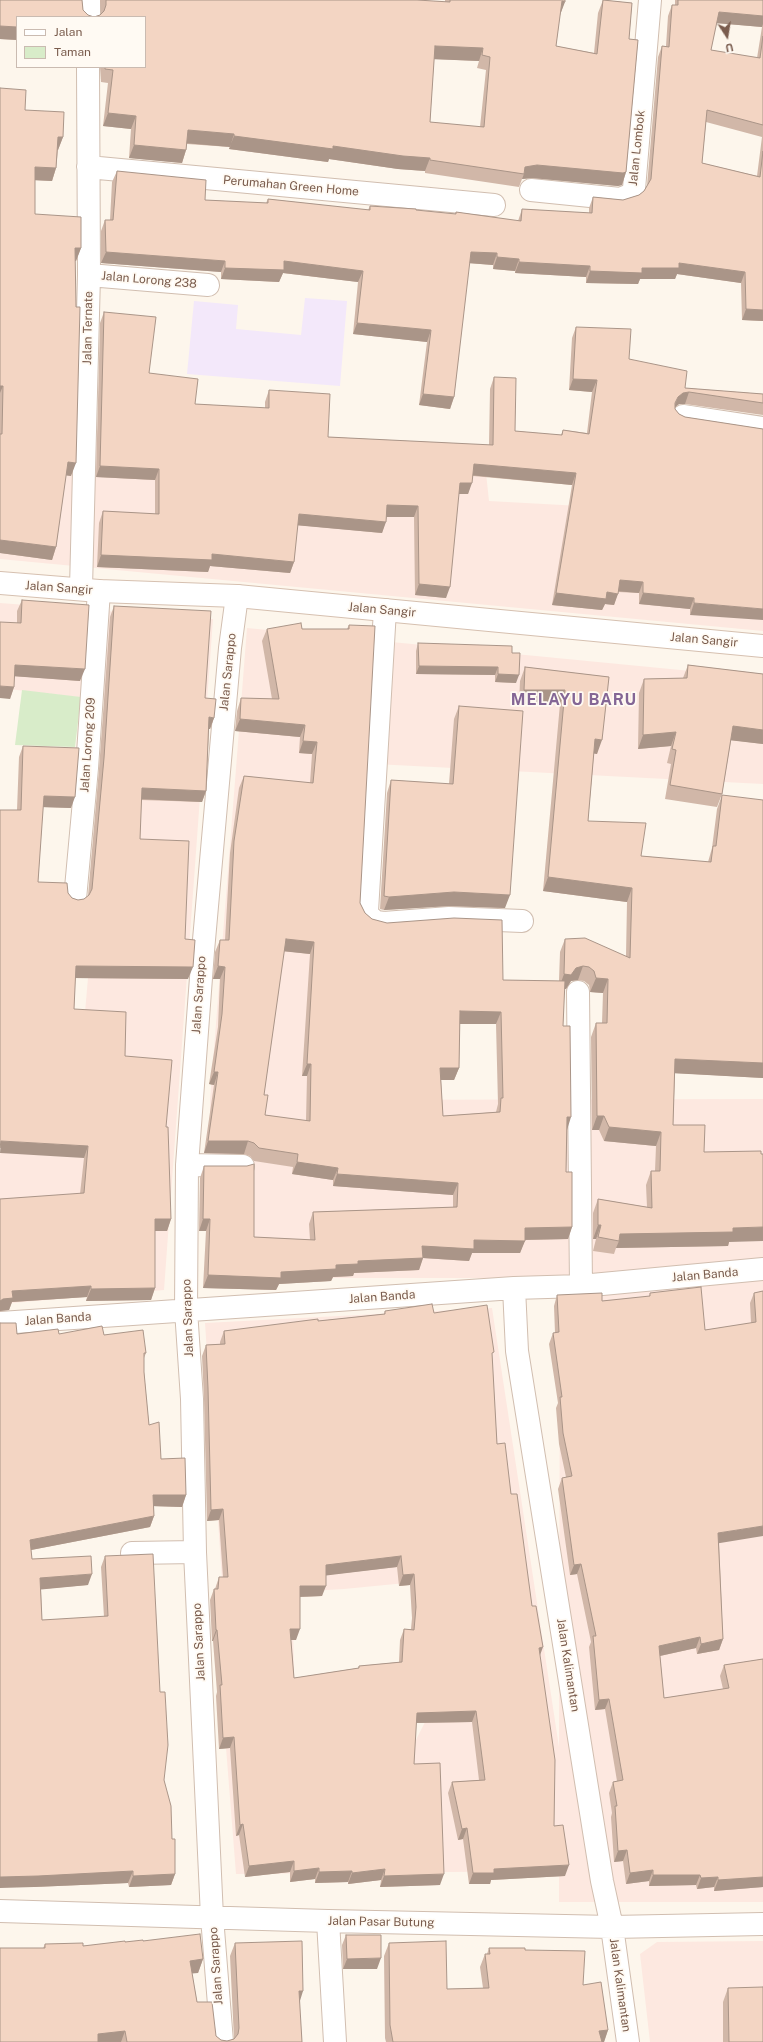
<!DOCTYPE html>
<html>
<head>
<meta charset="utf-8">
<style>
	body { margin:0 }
	#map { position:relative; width:763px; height:2042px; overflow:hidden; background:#fdf6ec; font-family:"Public Sans",sans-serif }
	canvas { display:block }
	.legend { position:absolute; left:16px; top:16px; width:130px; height:52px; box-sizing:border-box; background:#fffaf3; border:1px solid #cabbb1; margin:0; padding:5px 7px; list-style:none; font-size:12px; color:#7a5c4d }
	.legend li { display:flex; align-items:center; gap:8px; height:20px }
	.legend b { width:20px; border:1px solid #cabbb1 }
	.north { position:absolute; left:707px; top:16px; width:40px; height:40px; -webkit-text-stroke:3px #fffaf3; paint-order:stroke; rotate:168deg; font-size:11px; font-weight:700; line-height:16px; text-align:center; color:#7a5c4d }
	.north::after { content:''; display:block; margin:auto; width:14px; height:18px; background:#7a5c4d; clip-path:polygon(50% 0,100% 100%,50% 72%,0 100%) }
</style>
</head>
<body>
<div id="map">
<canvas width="763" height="2042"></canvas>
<ul class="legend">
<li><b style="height:5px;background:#fff"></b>Jalan</li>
<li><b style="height:11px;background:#d8ecc9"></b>Taman</li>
</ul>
<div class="north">U</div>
</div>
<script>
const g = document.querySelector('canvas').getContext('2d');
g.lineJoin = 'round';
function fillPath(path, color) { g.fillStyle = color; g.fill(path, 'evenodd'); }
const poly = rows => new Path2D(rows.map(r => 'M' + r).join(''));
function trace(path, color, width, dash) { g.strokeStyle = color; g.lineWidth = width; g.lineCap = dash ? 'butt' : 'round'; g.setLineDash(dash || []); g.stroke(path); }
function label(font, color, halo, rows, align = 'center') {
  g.font = font + ' "Public Sans",sans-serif'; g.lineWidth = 3.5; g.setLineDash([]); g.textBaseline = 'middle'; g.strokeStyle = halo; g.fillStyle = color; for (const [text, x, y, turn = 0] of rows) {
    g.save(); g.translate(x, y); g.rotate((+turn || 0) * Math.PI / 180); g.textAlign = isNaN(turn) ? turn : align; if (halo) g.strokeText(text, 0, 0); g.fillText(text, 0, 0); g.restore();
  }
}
const commercial = poly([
	[0,428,341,437,484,454,489,501,763,516,763,631,0,559],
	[0,603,213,619,164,1290,0,1304,0,1155,14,1044,82,1047,112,701,0,688],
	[247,628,763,678,763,784,317,761,320,1100,763,1099,763,1902,559,1902,559,1871,236,1874,217,1634,293,1627,296,1754,400,1771,465,1644,457,1578,344,1589,223,1596,205,1323,492,1308,559,1747,560,1278,210,1278,210,1100],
	[763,1941,763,2042,650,2042,640,1954,657,1942]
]);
const education = poly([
	[305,298,347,301,340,386,187,374,194,301,238,305,236,329,301,335]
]);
const green = poly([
	[22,690,81,697,75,747,15,745]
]);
const street = poly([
	[89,17,89,0],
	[88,167,494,205],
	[531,190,620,199,630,195,634,189,650,0],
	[89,275,208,285],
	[683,416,763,428],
	[81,588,89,275,88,67],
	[385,610,367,911,369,916,376,922,384,923,449,918,522,921],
	[75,899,87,768,99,591],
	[578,992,581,1286],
	[187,1165,243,1166],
	[514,1288,517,1351,602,1881,612,1927,628,2042],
	[0,1323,514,1288,581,1286,763,1269],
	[132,1553,195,1552],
	[0,1911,328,1921,612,1927,763,1924],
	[328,1921,335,2042],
	[222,2042,212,1917,195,1552,192,1399,186,1310,187,1165,203,951,230,648,237,596]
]);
const secondary = poly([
	[0,583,99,591,237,596,763,646]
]);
const wall = poly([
	[0,0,82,0,83,10,88,15,94,17,100,15,101,14,100,0,417,0,445,2,445,0,565,0,560,15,556,46,594,53,598,13,603,0,632,3,629,39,638,40,626,172,622,185,618,186,532,178,522,179,519,187,425,173,425,171,398,169,329,159,328,162,229,149,230,147,187,144,186,150,182,163,129,158,131,129,103,126,108,83,101,82,100,67,145,67,145,17,17,17,17,40,0,39],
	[434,59,479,61,477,68,486,70,480,127,430,122],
	[675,0,763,0,763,321,742,320,741,283,677,274,675,279,640,279,638,284,586,283,586,277,515,273,515,271,493,269,493,265,469,263,454,397,450,409,419,405,427,342,353,334,358,282,283,273,279,282,221,279,221,272,101,263,101,231,105,220,110,220,112,182,117,171,205,200,266,203,268,199,368,210,370,206,455,214,456,212,518,221,522,209,589,213,589,208,593,197,623,200,639,195,644,191,647,186,658,57,662,46,666,46,668,16,672,5,675,5],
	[716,23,762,27,757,58,711,50],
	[706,122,762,137,757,176,702,163],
	[0,88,25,110,63,137,58,150,56,168,52,181,35,180,35,214,81,248,76,261,75,261,71,476,66,475,56,547,52,560,0,553],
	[104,312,149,373,195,404,265,408,265,402,269,390,328,437,489,445,490,389,494,377,515,431,561,435,563,430,587,433,592,392,569,390,572,338,576,327,629,359,685,388,763,394,763,415,685,404,679,404,675,407,675,409,679,414,685,417,763,429,690,615,690,609,639,604,639,593,618,592,614,605,605,604,602,610,552,605,572,485,473,476,468,494,458,494,446,598,415,595,414,517,387,517,382,533,297,525,294,562,290,573,210,566,208,572,97,567,99,523,103,511,155,514,155,480,96,477,100,323],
	[22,600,80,681,14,676,14,687,10,699,17,623,17,611],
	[114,606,205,698,214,718,210,729,209,729,206,791,202,802,141,800,140,839,185,939,188,979,75,978,74,1009,125,1056,166,1127,171,1219,167,1231,155,1231,155,1288,151,1300,86,1301,87,1297,12,1302,9,1310,0,1311,0,1199,80,1194,84,1158,17,810,19,757,23,746,71,808,43,807,38,882,68,893,72,898,78,900,84,899,88,896,99,769,110,617],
	[349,625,360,903,365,913,372,919,503,980,559,981,560,952,565,939,626,956,627,902,543,891,560,704,519,704,520,681,525,667,609,677,597,754,594,753,588,821,641,856,708,862,712,848,717,809,722,795,763,1078,675,1073,673,1125,704,1152,729,1242,728,1246,616,1248,614,1254,593,1251,596,1239,593,1239,593,1213,598,1199,647,1207,646,1185,651,1171,655,1171,656,1146,604,1141,599,1130,592,1130,591,1037,596,1023,602,1023,603,993,590,992,589,985,584,981,578,980,571,981,566,989,564,989,563,1026,567,1130,566,1172,572,1227,568,1239,525,1240,520,1253,472,1253,469,1261,423,1258,419,1270,354,1273,353,1276,333,1277,331,1281,279,1284,276,1290,203,1288,206,1231,199,1231,200,1178,204,1166,254,1237,310,1240,309,1224,313,1212,453,1207,453,1195,333,1186,333,1180,292,1174,293,1167,254,1161,250,1156,244,1154,204,1153,214,1085,209,1084,218,1027,220,979,213,979,215,952,220,940,225,940,230,853,239,788,244,776,310,783,312,754,299,753,300,737,235,731,237,711,241,698,272,699,262,641,267,629,347,629],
	[284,951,310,954,302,1076,307,1076,306,1121,265,1115,264,1095],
	[460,1024,496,1024,498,1104,496,1112,443,1116,441,1080,454,1080,459,1068],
	[418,643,512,653,516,683,495,682,495,675,416,674,416,651],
	[688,665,763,674,763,744,731,740,722,794,717,807,665,799,671,764,667,763,671,746,638,749,639,693,644,679,683,678],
	[459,706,505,908,449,906,384,910,380,909,387,793,391,780,449,784,454,719],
	[763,1291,719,1543,723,1639,719,1650,697,1654,696,1648,660,1656,664,1698,723,1689,720,1676,724,1665,763,1659,763,1887,714,1891,714,1887,697,1889,696,1885,649,1886,649,1881,626,1884,623,1861,614,1862,611,1817,612,1813,609,1793,613,1782,617,1781,605,1709,595,1710,589,1647,591,1642,577,1574,570,1575,558,1489,562,1478,566,1477,559,1444,556,1408,558,1403,549,1344,553,1333,555,1333,554,1306,557,1295,602,1301,649,1297,650,1293,705,1330,751,1323,750,1303,754,1293],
	[385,1311,434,1313,492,1357,497,1444,511,1494,532,1606,540,1657,554,1826,565,1876,491,1880,490,1884,469,1884,463,1839,458,1840,448,1793,452,1782,479,1780,472,1722,416,1723,414,1764,440,1885,380,1887,381,1880,348,1884,348,1882,315,1883,315,1879,290,1882,290,1872,245,1877,239,1835,236,1836,230,1748,219,1749,216,1696,217,1692,213,1641,212,1641,210,1600,214,1589,215,1589,219,1577,223,1577,219,1520,207,1521,204,1399,202,1356,206,1345,220,1344,220,1342,224,1331,384,1314],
	[397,1567,399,1586,410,1585,412,1618,411,1629,404,1629,400,1640,399,1662,359,1666,358,1668,294,1678,291,1640,296,1640,300,1597,322,1596,326,1575],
	[17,1334,104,1335,146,1353,144,1358,144,1372,149,1425,161,1459,186,1495,182,1507,154,1506,154,1516,150,1527,31,1550,32,1559,88,1585,41,1589,42,1620,104,1617,101,1567,105,1556,164,1780,172,1839,175,1874,171,1885,129,1887,128,1883,34,1887],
	[346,1935,377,1969,343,1969,342,1945],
	[143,1941,203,1959,198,1973,192,1973,197,2002,216,2036,221,2040,227,2041,234,2039,230,1956,235,1943,299,2002,302,2042,0,2042,45,1944,83,1946,125,1942],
	[389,1943,447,1989,483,1988,480,1967,485,1954,487,1954,489,1948,525,1950,583,1985,608,2030,604,2042,386,2042,385,2038,384,1956],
	[728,1988,763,2042,723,2042,723,2002]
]);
const shadedWall = poly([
	[562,1,565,2,560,15],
	[719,12,763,16,763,24,762,27,715,23],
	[0,26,17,27,17,40,0,39],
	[435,46,483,48,479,61,430,59],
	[108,113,136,116,131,129,103,126],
	[188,130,234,134,230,147,184,143],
	[234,136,333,146,430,158,425,171,398,169,329,159,328,162,229,149],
	[58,137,63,137,58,150,54,150],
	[134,145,186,150,182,163,129,158],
	[537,165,626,172,622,185,618,186,532,178,522,179,524,174,525,167],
	[35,167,56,168,52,181,30,180],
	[75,248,81,248,76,261,70,261],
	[106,252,225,261,221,272,101,263],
	[471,252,497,253,493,265,467,263],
	[497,257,519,259,515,271,493,269],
	[284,261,363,271,358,282,283,273,279,282,221,279,225,268],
	[519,262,590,266,586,277,515,273],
	[679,263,745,272,741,283,677,274,675,279,640,279,638,284,586,283,590,271,642,268],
	[746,309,763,310,763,321,742,320],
	[357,323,431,330,427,342,353,334],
	[573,379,597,380,592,392,569,390],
	[0,386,3,386,0,393],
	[689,392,685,404,679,404,674,408,671,415,678,397,683,393],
	[423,394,454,397,450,409,419,405],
	[68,462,76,463,71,476,63,475],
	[474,464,576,473,572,485,469,475],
	[100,466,159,469,155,480,96,477],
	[460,483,472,483,468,494,455,494],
	[387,505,418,506,414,517,383,517],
	[299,514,386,522,382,533,294,525],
	[0,540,56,547,52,560,0,553],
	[212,554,294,562,290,573,210,566,208,572,97,567,101,555],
	[620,580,643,582,639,593,615,591],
	[419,584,450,587,446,598,415,595],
	[607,592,618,594,614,605,605,604,602,610,552,605,556,593],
	[643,593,694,598,690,609,639,604],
	[694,603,763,609,763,620,690,615],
	[15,665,85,669,80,681,11,676],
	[419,666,498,667,495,675,416,674],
	[498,674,519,675,516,683,495,682],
	[0,686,14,687,10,699,0,698],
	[524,690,565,690,560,704,519,704],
	[209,717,214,718,210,729,205,729],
	[240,719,305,725,300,737,235,731],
	[733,726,763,730,763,744,728,740],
	[676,732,671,746,638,749,643,735],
	[595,739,602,740,597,754,590,753],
	[303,741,317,742,312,754,299,753],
	[142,788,206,791,202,802,138,799],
	[44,796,75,797,71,808,40,807],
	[548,877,632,888,627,902,543,891],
	[454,892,510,895,505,908,449,906,384,910,389,897],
	[286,939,314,942,310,954,281,951],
	[76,966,193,967,188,979,71,978],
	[218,966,225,967,220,979,213,979],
	[583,966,578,980,571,981,566,989,559,988,564,974,576,968],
	[596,978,608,979,603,993,590,992],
	[460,1011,501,1012,496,1024,456,1024],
	[675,1059,763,1063,763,1078,670,1073],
	[307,1064,311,1064,307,1076,302,1076],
	[440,1068,459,1068,454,1080,435,1080],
	[214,1072,218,1072,214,1085,209,1084],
	[597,1116,604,1116,599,1130,592,1130],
	[567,1117,571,1117,567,1130],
	[609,1127,661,1132,656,1146,604,1141],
	[1,1141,88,1146,84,1158,0,1153],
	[208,1141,248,1141,244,1154,204,1153],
	[297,1162,338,1168,333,1180,292,1174],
	[337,1174,458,1183,453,1195,333,1186],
	[155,1219,171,1219,167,1231,150,1231],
	[203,1219,210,1219,206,1231,199,1231],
	[598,1225,601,1225,596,1239,593,1239],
	[572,1227,568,1239,520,1240,525,1228],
	[763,1227,763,1241,729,1242,728,1246,616,1248,619,1241,620,1234,733,1228],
	[474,1240,525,1241,520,1253,472,1253,469,1261,423,1258,419,1270,354,1273,353,1276,333,1277,331,1281,279,1284,276,1290,203,1288,208,1275,281,1272,358,1261,422,1246],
	[91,1286,87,1297,12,1302,9,1310,0,1311,0,1301,12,1291],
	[155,1288,151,1300,86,1301,91,1289],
	[153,1495,186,1495,182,1507,149,1506],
	[223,1509,219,1520,207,1521,211,1510],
	[154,1516,150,1527,26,1551,30,1540],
	[763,1526,763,1536,714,1544,718,1533],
	[401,1556,397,1567,322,1576,326,1565],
	[581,1564,577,1574,570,1575,574,1565],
	[92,1574,88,1585,36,1590,40,1578],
	[414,1574,410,1585,399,1586,403,1575],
	[300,1586,326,1586,322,1596,296,1597],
	[290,1629,300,1629,296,1640,286,1640],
	[216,1630,217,1630,213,1641,212,1641],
	[700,1637,696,1648,655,1657,659,1646],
	[723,1639,719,1650,697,1654,701,1644],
	[543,1647,539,1658,539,1648],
	[609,1699,605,1709,595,1710,599,1700],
	[476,1711,472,1722,413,1723,417,1713],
	[234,1737,230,1748,219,1749,223,1738],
	[243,1824,239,1835,236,1836,240,1825],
	[467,1828,463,1839,458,1840,462,1829],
	[627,1850,623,1861,614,1862,618,1851],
	[294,1861,290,1872,245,1877,249,1866],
	[569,1865,565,1876,491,1880,490,1884,469,1884,473,1873,494,1869],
	[319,1868,315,1879,290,1882,294,1871],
	[385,1869,381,1880,348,1884,352,1873],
	[653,1870,649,1881,626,1884,630,1873],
	[133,1871,128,1883,34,1887,0,1888,0,1877],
	[352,1871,348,1882,315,1883,319,1872],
	[175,1874,171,1885,129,1887,133,1876],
	[444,1874,440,1885,380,1887,384,1876],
	[653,1875,700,1875,696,1885,649,1886],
	[718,1877,714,1887,697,1889,701,1878],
	[763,1877,763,1887,714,1891,718,1880],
	[381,1958,377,1969,343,1969,347,1959],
	[203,1959,198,1973,186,1974,190,1961],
	[299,1991,303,1991,299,2004],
	[608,2030,604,2042,595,2042,599,2031],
	[125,2031,121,2042,95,2042,98,2034]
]);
const building = poly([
	[0,0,82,0,83,10,88,15,94,17,100,15,104,11,106,5,106,0,417,0,450,2,450,0,565,0,565,2,562,1,556,46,597,54,603,0,632,3,629,39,638,40,626,172,623,173,537,165,525,167,524,174,430,160,430,158,403,156,333,146,333,149,234,136,234,134,188,130,186,150,134,145,136,116,108,113,113,70,105,69,105,67,145,67,145,17,17,17,17,27,0,26,0,0],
	[435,46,483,48,482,55,490,57,484,127,430,122,435,46],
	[678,0,763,0,763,16,719,12,711,50,760,58,763,36,763,125,707,110,702,163,760,177,763,151,763,310,746,309,745,272,679,263,679,268,642,268,642,273,590,271,590,266,519,262,519,259,497,257,497,253,471,252,454,397,423,394,431,330,357,323,363,271,284,261,284,270,225,268,225,261,106,252,105,220,113,220,117,171,206,180,205,200,268,203,268,199,370,210,370,206,416,209,416,210,456,214,456,212,521,221,522,209,592,213,593,197,623,200,639,195,644,191,651,179,662,46,669,47,672,5,678,5,678,0],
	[0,88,26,90,25,110,64,112,63,137,58,137,56,168,35,167,35,214,81,217,81,248,75,248,76,307,80,307,76,463,68,462,56,547,0,540,0,434,2,434,3,386,0,386,0,88],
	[104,312,156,317,149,373,198,379,195,404,269,408,269,390,330,394,328,437,493,445,494,377,516,378,515,431,562,435,563,430,589,434,597,380,573,379,576,327,631,329,629,359,687,371,685,388,763,394,763,403,689,392,683,393,678,397,675,403,675,409,679,414,685,417,763,429,763,609,694,603,694,598,643,593,643,582,620,580,618,594,607,592,606,599,556,593,576,473,474,464,472,483,460,483,450,587,419,584,418,506,387,505,386,522,299,514,294,562,212,554,212,560,101,555,103,511,159,514,159,469,100,466,104,312],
	[22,600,89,605,85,669,15,665,14,687,0,686,0,622,21,623,22,600],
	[114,606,211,611,205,698,216,699,214,718,209,717,206,791,142,788,140,839,189,841,185,939,195,940,193,967,76,966,74,1009,126,1012,125,1056,172,1060,166,1127,168,1127,171,1219,155,1219,155,1288,91,1289,91,1286,12,1291,13,1298,3,1299,0,1301,0,1199,84,1193,88,1146,1,1141,0,1148,0,810,21,810,23,746,79,748,75,797,44,796,38,882,67,883,68,893,72,898,78,900,84,899,89,895,92,889,104,758,114,606],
	[301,623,302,629,349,629,349,625,375,626,360,903,365,913,372,919,387,923,454,918,502,920,503,980,565,981,563,1026,570,1026,571,1117,567,1117,566,1172,572,1172,572,1227,525,1228,525,1241,474,1240,474,1249,422,1246,423,1258,358,1261,358,1264,336,1265,336,1269,281,1272,281,1278,208,1275,210,1219,203,1219,204,1166,247,1166,254,1164,254,1237,315,1240,313,1212,457,1207,458,1183,337,1174,338,1168,297,1162,298,1154,259,1148,254,1143,248,1141,208,1141,218,1072,214,1072,222,1014,225,967,218,966,220,940,229,940,234,841,244,776,313,783,317,742,303,741,305,725,240,719,241,698,279,699,267,629,301,623],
	[286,939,314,942,307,1064,311,1064,310,1121,265,1115,268,1095,264,1095,286,939],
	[460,1011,501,1012,503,1098,501,1098,500,1112,443,1116,440,1068,459,1068,460,1011],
	[418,643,512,646,512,653,520,653,519,675,498,674,498,667,419,666,418,643],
	[688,665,763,674,763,730,733,726,722,794,670,785,676,750,672,749,676,732,643,735,644,679,687,678,688,665],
	[525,667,609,677,602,740,595,739,588,821,646,823,641,856,711,862,713,846,716,846,722,795,763,800,763,1063,675,1059,673,1125,705,1125,704,1152,761,1151,761,1154,763,1154,763,1227,733,1228,733,1232,620,1234,619,1241,598,1237,601,1225,598,1225,598,1199,652,1208,651,1171,660,1171,661,1132,609,1127,604,1116,597,1116,596,1023,607,1023,608,979,596,978,594,971,589,967,583,966,576,968,571,975,564,974,565,939,585,938,630,958,632,888,548,877,565,690,524,690,525,667],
	[459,706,523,711,510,895,454,892,389,897,384,896,391,780,453,784,459,706],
	[701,1287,705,1330,756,1322,754,1293,763,1291,763,1526,718,1533,723,1639,701,1644,700,1637,659,1646,664,1698,729,1688,724,1665,763,1659,763,1877,718,1880,718,1877,701,1878,700,1875,653,1875,653,1870,630,1873,627,1850,618,1851,615,1806,617,1806,613,1782,623,1780,609,1699,599,1700,593,1636,596,1636,581,1564,574,1565,562,1478,572,1476,563,1433,560,1397,562,1397,553,1333,559,1332,557,1295,602,1293,602,1301,650,1296,650,1293,701,1287],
	[432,1304,434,1313,487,1305,494,1352,492,1353,497,1444,505,1443,511,1494,517,1494,532,1606,536,1606,543,1647,539,1648,555,1760,554,1826,563,1825,569,1865,494,1869,494,1873,473,1873,467,1828,462,1829,452,1782,485,1780,476,1711,417,1713,414,1764,440,1763,444,1874,384,1876,385,1869,352,1873,352,1871,319,1872,319,1868,294,1871,294,1861,249,1866,243,1824,240,1825,234,1737,223,1738,220,1685,222,1685,217,1630,216,1630,214,1589,218,1589,219,1577,228,1577,223,1509,211,1510,208,1388,206,1345,225,1344,224,1331,318,1319,318,1321,385,1314,385,1311,432,1304],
	[401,1556,403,1575,414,1574,416,1607,414,1630,404,1629,402,1662,359,1666,359,1668,294,1678,290,1629,300,1629,300,1586,326,1586,326,1565,401,1556],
	[0,1323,16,1323,17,1334,58,1329,59,1334,102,1326,104,1335,143,1330,146,1353,144,1353,144,1372,149,1425,159,1422,161,1459,185,1458,186,1495,153,1495,154,1516,30,1540,32,1559,91,1556,92,1574,40,1578,42,1620,108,1616,105,1556,153,1554,160,1692,165,1692,168,1745,164,1780,171,1806,172,1839,175,1839,175,1874,133,1876,133,1871,38,1876,0,1877,0,1323],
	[200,1934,203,1959,190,1961,197,2002,212,2002,216,2036,221,2040,227,2041,234,2039,238,2034,239,2028,235,1943,302,1941,303,1991,299,1991,302,2042,127,2042,125,2031,98,2034,98,2042,0,2042,0,1948,45,1948,45,1944,83,1943,83,1946,125,1941,125,1942,143,1940,143,1941,200,1934],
	[346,1935,381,1935,381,1958,347,1959,346,1935],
	[446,1941,447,1989,489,1988,485,1954,490,1954,489,1948,525,1948,525,1950,585,1951,583,1985,601,1982,608,2030,599,2031,602,2042,393,2042,390,2025,389,1943,446,1941],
	[763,1987,763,2042,729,2042,728,1988,763,1987]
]);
const streetNames = [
	["Jalan Lombok",637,148,-84],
	["Perumahan Green Home",291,186,5],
	["Jalan Lorong 238",149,280,5],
	["Jalan Ternate",88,328,-89],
	["Jalan Sangir",59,588,4],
	["Jalan Sangir",382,610,5],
	["Jalan Sangir",704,640,5],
	["Jalan Sarappo",228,672,-84],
	["Jalan Lorong 209",88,745,-86],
	["Jalan Sarappo",199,995,-86],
	["Jalan Banda",705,1275,-5],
	["Jalan Banda",382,1297,-4],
	["Jalan Sarappo",188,1318,-92],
	["Jalan Banda",58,1319,-4],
	["Jalan Sarappo",199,1642,-93],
	["Jalan Kalimantan",568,1665,81],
	["Jalan Pasar Butung",381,1922,1],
	["Jalan Sarappo",216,1966,-94],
	["Jalan Kalimantan",620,1985,82]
];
const districtNames = [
	["MELAYU BARU",574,700]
];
fillPath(commercial, '#fde8e0');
fillPath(education, '#f3e8fa');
fillPath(green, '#d8ecc9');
trace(street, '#d1beb0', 24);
trace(secondary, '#d6c0b0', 24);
trace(street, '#fff', 22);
trace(secondary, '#fff', 22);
fillPath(wall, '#d1b7a8');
fillPath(shadedWall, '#aa9588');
fillPath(building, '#f3d5c3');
trace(building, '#aa9588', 1);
label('12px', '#7a5c4d', '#fffaf3', streetNames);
g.letterSpacing = '1px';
label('bold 16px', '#846695', '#fffaf3', districtNames);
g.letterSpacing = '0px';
</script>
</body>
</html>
